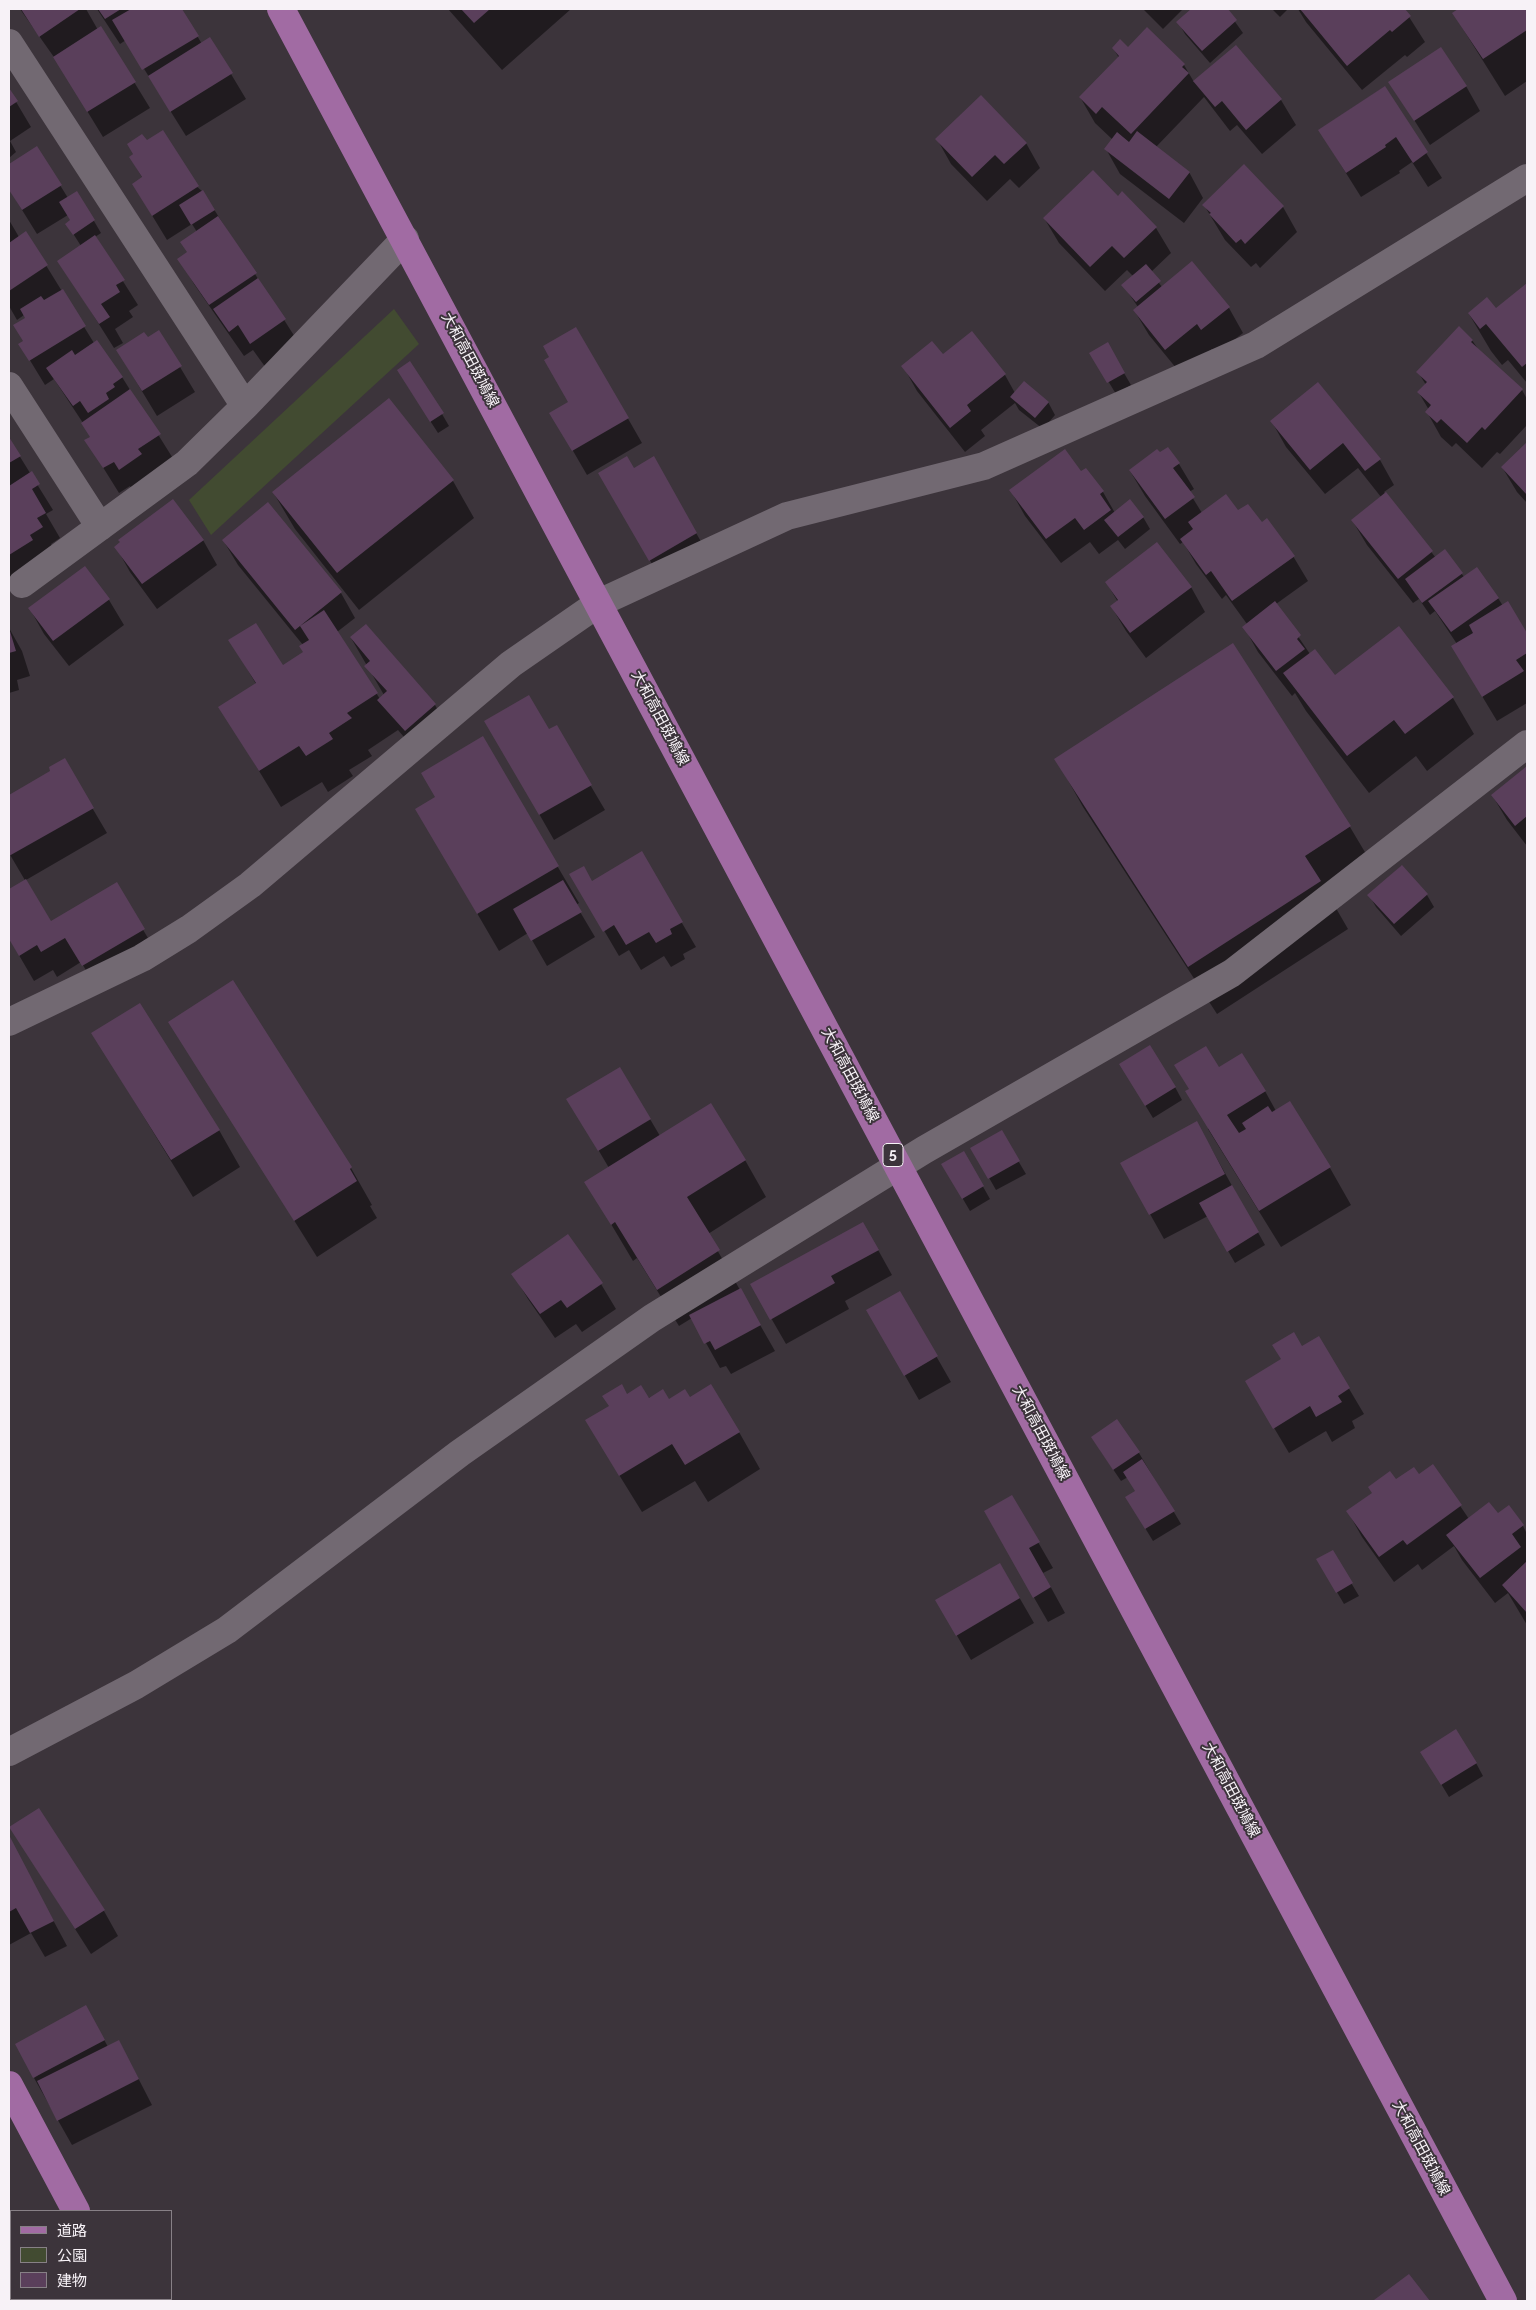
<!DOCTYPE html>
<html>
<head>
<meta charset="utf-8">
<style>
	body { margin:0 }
	#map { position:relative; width:1536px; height:2310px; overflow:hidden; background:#3c343b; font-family:Raleway,"Noto Sans JP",sans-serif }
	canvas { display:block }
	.frame { position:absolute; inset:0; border:10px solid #f7f2f7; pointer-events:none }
	.legend { position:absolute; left:10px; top:2210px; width:162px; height:90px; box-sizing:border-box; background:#3c343b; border:1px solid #878086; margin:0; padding:6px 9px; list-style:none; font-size:15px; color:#f7f2f7 }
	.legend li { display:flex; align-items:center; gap:10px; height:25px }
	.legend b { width:25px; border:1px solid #878086 }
</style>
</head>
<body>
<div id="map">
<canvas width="1536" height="2310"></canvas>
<div class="frame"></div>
<ul class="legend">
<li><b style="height:6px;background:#a16ba3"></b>道路</li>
<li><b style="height:14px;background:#424b31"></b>公園</li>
<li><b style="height:14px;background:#5a3f5b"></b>建物</li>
</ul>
</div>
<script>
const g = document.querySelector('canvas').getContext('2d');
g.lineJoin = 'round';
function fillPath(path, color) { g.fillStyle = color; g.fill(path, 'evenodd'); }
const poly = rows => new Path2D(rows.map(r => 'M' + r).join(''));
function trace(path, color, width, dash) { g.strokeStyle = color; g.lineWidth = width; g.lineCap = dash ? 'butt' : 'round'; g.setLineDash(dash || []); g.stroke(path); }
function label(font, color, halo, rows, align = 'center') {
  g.font = font + ' Raleway,"Noto Sans JP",sans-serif'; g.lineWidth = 4; g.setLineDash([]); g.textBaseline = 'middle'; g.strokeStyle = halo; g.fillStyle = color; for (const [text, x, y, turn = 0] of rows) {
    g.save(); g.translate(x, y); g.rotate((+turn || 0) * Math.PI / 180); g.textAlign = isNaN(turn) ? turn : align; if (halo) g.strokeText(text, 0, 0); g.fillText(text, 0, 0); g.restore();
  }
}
const green = poly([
	[394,309,419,344,211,535,189,500]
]);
const water = poly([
	[11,2223,11,2299,59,2299,61,2301,9,2301,9,2224]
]);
const shadow = poly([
	[20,9,86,9,98,30,101,28,150,108,103,137,56,60],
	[97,9,181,9,202,44,231,74,246,99,186,136,126,40,120,44],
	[448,9,571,9,502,70],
	[1143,9,1183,9,1163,29],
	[1193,9,1226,9,1243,33,1210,63,1185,34,1178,22],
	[1272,9,1288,9,1280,17],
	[1298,9,1404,9,1425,42,1407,57,1405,55,1362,90,1306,22],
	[1460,9,1527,9,1527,81,1505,96,1453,13],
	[1147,29,1184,65,1194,82,1236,47,1281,100,1296,125,1262,154,1237,125,1230,131,1204,97,1156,147,1189,172,1203,198,1184,223,1120,174,1106,149,1113,140,1095,123,1080,97,1119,58,1113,48,1128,49],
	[1390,82,1466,86,1480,111,1430,145],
	[1384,87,1442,178,1428,187,1412,162,1399,171,1400,173,1361,197,1319,130],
	[9,90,31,127,10,141,16,152,9,158],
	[937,139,1026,143,1040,168,1019,188,1010,179,987,201,951,164],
	[146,142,203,192,300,345,266,368,253,350,244,356,194,284,179,259,188,253,197,232,192,224,167,240,133,184,143,179,130,157],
	[37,148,68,198,76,193,94,221,101,233,95,237,138,305,129,311,133,317,115,329,123,343,114,348,59,261,81,246,67,224,71,221,68,215,37,234,9,189,9,165],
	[1118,197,1156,228,1171,253,1151,272,1162,287,1229,308,1243,333,1216,354,1212,349,1181,374,1149,335,1134,310,1138,307,1123,285,1133,276,1127,270,1105,291,1059,243,1044,218],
	[1204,205,1283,207,1297,232,1260,268,1256,263,1251,267,1225,240],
	[9,220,19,237,26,233,94,343,122,377,174,460,134,494,130,486,119,493,86,440,91,438,83,423,54,379,45,385,20,344,24,342,26,319,24,315,17,320,9,306],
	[1527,285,1527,383,1508,360,1502,365,1491,351,1469,314,1496,310],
	[576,328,642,443,587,475,551,413,570,402,551,357],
	[159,332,195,392,157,416,117,350,148,339],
	[972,333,1005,375,1015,393,1048,402,1055,415,1043,429,1019,410,1015,403,981,430,985,436,965,452,917,391,903,366,942,356],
	[1472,340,1478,349,1522,390,1527,399,1527,425,1500,454,1497,452,1482,468,1456,443,1452,447,1441,437,1427,412,1429,410,1419,393,1426,385,1418,372],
	[1107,344,1131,385,1116,394,1091,353],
	[405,382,442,414,449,426,438,433],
	[1318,384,1380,460,1394,485,1384,492,1436,558,1445,551,1464,577,1498,598,1503,606,1508,603,1527,636,1527,703,1497,721,1467,671,1457,644,1435,611,1430,615,1419,599,1413,603,1367,545,1352,520,1381,497,1358,468,1325,494,1286,447,1272,422],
	[9,439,53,510,46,514,60,538,51,544,56,553,9,586],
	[1527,444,1527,503,1517,492,1502,467],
	[653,458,711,559,664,585,600,473,633,469],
	[1179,464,1194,489,1189,492,1202,513,1238,512,1261,524,1293,556,1308,581,1276,604,1310,654,1335,676,1453,698,1474,734,1427,771,1416,756,1369,793,1306,711,1295,693,1292,696,1258,652,1244,627,1247,624,1226,595,1222,599,1196,564,1183,542,1180,544,1145,496,1130,471],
	[1081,473,1103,492,1115,513,1143,517,1150,529,1125,549,1118,540,1099,554,1090,542,1061,563,1025,516,1011,491],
	[453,481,474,518,359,610,295,529,273,492],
	[203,540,217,565,157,609,130,572,116,547],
	[223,540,341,593,355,618,337,632,380,699,384,695,351,638,435,705,449,730,420,756,398,730,368,750,372,756,349,770,353,776,328,792,322,782,281,807,220,707,256,684,230,640,283,667,304,653,303,645,238,565],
	[85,568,109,600,124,625,69,666,44,634,30,609],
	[1106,582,1191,587,1205,612,1146,658,1126,631,1111,606,1118,602],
	[9,628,22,651,30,676,17,680,19,690,9,693],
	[1232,645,1350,827,1378,874,1333,903,1348,929,1217,1014,1083,807,1056,759],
	[486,721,549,731,556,727,605,810,554,840],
	[482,738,579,903,576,905,595,937,547,966,528,933,499,951,438,846,436,798],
	[64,760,107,833,26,880,51,922,116,884,158,955,98,990,81,962,57,977,53,970,34,981,9,938,9,891,26,882,9,853,9,797,52,772],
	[1527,767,1527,846,1507,820,1492,795],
	[641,853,696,947,683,954,685,959,671,967,664,956,641,970,629,950,619,956,571,874,592,882],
	[1401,866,1427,895,1434,907,1401,936,1376,907,1369,895],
	[233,982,351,1168,372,1205,370,1206,377,1218,317,1257,170,1022],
	[93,1034,219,1130,240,1167,193,1197],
	[620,1068,660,1136,745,1160,766,1197,708,1234,775,1351,731,1374,726,1366,720,1368,692,1318,679,1326,637,1258,633,1261,586,1182,609,1168,583,1124],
	[1219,1068,1265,1091,1276,1111,1330,1168,1351,1205,1281,1247,1208,1129],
	[1128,1077,1175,1087,1182,1100,1153,1118],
	[1001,1132,1026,1174,996,1190,972,1148],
	[1211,1148,1265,1245,1235,1263,1208,1216,1164,1239,1150,1214],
	[964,1153,990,1199,970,1211,943,1165],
	[877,1248,892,1275,845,1301,849,1309,786,1344,752,1285],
	[513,1274,601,1284,616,1309,582,1332,576,1324,555,1338,528,1299],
	[900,1293,951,1382,919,1400,868,1311],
	[1319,1338,1364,1414,1352,1421,1355,1428,1332,1442,1326,1431,1289,1453,1261,1406,1302,1348],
	[627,1395,668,1400,690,1399,739,1432,760,1469,708,1502,695,1481,642,1512,608,1457,610,1406],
	[1100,1450,1139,1453,1181,1524,1153,1541,1134,1510,1137,1492,1128,1477,1121,1481],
	[1433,1466,1469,1519,1498,1515,1523,1526,1527,1534,1527,1625,1508,1593,1495,1603,1462,1560,1454,1546,1422,1570,1418,1564,1394,1582,1362,1537,1348,1512,1396,1481,1419,1476],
	[1012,1497,1053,1568,1043,1573,1065,1613,1048,1622,985,1512],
	[1332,1551,1359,1596,1344,1604,1318,1560],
	[1000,1564,1034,1623,971,1660,937,1601],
	[1476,1763,1483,1776,1449,1797,1429,1764],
	[9,1838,67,1946,45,1957,31,1933,9,1945],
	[26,1852,104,1911,118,1936,91,1954],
	[100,2032,108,2047,119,2041,152,2105,72,2145,34,2078],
	[1409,2275,1428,2301,1377,2301,1376,2300]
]);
const building = poly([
	[21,9,80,9,39,37],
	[98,9,121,9,105,19],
	[131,9,182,9,199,36,142,70,112,20],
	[461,9,490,9,474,23],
	[1191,9,1228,9,1237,20,1202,51,1176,22],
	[1300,9,1405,9,1411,16,1392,32,1390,30,1347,66],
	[1458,9,1527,9,1527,30,1483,59,1452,13],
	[101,26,136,82,87,112,53,57],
	[1147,27,1185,64,1182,67,1189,73,1131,134,1102,107,1096,114,1079,97,1119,56,1112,48,1120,39,1128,47],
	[210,37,233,73,170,112,148,76],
	[1236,45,1282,99,1246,130,1222,101,1215,107,1193,81],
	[1441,47,1467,86,1414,121,1388,82],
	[1385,86,1428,152,1413,163,1396,137,1385,145,1386,147,1346,173,1318,130],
	[9,88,18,101,9,107],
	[981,95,1027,143,1004,164,995,155,972,177,935,139],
	[163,130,199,186,152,216,132,184,142,177,129,157,133,154,127,144,142,134,147,140],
	[1137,131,1190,172,1169,199,1104,149,1117,132,1129,142],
	[37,146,62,185,22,210,9,190,9,164],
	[1244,164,1284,206,1245,244,1241,239,1236,243,1209,214,1211,213,1202,205],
	[1093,170,1118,196,1122,191,1157,227,1124,258,1112,246,1090,267,1043,218],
	[203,190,215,210,191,225,179,205],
	[77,191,95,220,73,235,65,224,70,220,59,202],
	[218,216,257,273,209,305,177,259,187,252,180,242],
	[26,231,48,265,9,291,9,243],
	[95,235,125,280,116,285,120,292,101,304,110,317,99,324,57,261],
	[1192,261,1230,307,1201,330,1197,324,1165,350,1133,310],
	[1146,264,1161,281,1136,302,1121,285],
	[258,278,286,319,250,344,238,325,229,332,213,309],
	[1527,283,1527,363,1522,367,1486,324,1480,329,1468,313,1487,297,1496,308],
	[63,289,86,326,29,361,18,344,23,341,13,325,25,318,20,309,41,296,44,300],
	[1459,326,1473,340,1471,342,1523,389,1485,430,1482,427,1467,443,1441,419,1437,423,1425,412,1431,405,1417,392,1427,382,1416,372],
	[576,327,629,418,572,451,549,413,568,402,544,360,549,357,543,346],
	[159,330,182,366,142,391,116,350,144,332,148,337],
	[972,331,1006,374,967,405,971,411,950,428,901,366,932,341,943,354],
	[97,340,123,377,113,384,115,387,106,393,109,399,88,413,80,401,73,406,46,368,72,350,75,355],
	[1108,342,1125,373,1107,383,1089,353],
	[410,361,444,413,430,422,397,370],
	[1024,381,1049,402,1035,418,1010,397],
	[1318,382,1381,459,1365,471,1343,443,1310,470,1270,421],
	[130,389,161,434,138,449,142,454,119,470,114,462,103,468,84,440,90,437,81,423],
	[389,398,454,480,337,573,272,492],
	[9,437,21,456,9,463],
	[1527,442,1527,495,1501,467],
	[1168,447,1180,463,1173,468,1195,497,1165,519,1129,470,1157,449,1160,452],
	[1065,449,1081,471,1086,468,1104,491,1100,494,1111,510,1084,530,1075,518,1046,539,1009,490],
	[627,456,634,468,654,456,697,533,649,561,598,473],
	[32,471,40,484,32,489,46,513,37,518,43,527,30,535,33,540,9,555,9,486],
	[1386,492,1433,551,1398,579,1351,520],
	[1226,494,1238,510,1248,504,1262,522,1267,518,1295,556,1232,601,1211,571,1206,575,1180,539,1193,529,1188,522],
	[173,499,204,540,142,584,114,547,120,542,118,540],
	[1130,499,1144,517,1118,537,1104,520],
	[268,502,342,592,295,630,222,540],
	[1157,542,1192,587,1130,633,1110,606,1118,600,1105,582],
	[1445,549,1463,573,1422,603,1405,579],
	[85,566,110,599,53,641,28,608],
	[1477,567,1499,598,1451,632,1428,601],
	[1275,601,1301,635,1297,639,1305,649,1276,671,1242,627],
	[1508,601,1527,633,1527,653,1516,660,1524,671,1482,697,1451,646,1473,633,1469,625],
	[324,610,378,693,347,713,352,718,329,733,333,739,306,756,299,746,259,771,218,707,256,683,228,640,256,623,283,665,303,652,299,646,309,640,300,626],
	[366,624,436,704,405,731,377,700,387,691,364,666,370,661,350,637],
	[1399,626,1454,697,1405,734,1394,720,1347,756,1283,673,1315,649,1335,675],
	[9,628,16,651,9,653],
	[1233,643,1351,826,1305,856,1321,881,1188,967,1054,759],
	[529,695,549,729,557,725,592,785,539,815,484,721],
	[483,736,559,866,477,914,415,809,435,797,421,773],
	[65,758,94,808,9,856,9,795,50,771,49,767],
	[1527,766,1527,816,1515,826,1491,795],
	[642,851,683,922,670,929,672,934,656,943,649,932,626,945,614,925,603,932,569,874,584,866,592,881],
	[1402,865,1428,894,1394,924,1367,895],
	[26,879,51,921,117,882,145,929,82,966,65,938,41,952,37,945,19,956,9,939,9,889],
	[563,880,582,912,531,941,513,909],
	[233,980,352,1167,350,1169,357,1181,294,1221,168,1022],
	[140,1003,220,1130,171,1160,91,1033],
	[1150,1045,1176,1087,1145,1106,1119,1064],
	[1206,1046,1219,1067,1242,1053,1266,1091,1227,1115,1239,1133,1246,1129,1242,1123,1268,1106,1272,1112,1290,1101,1331,1167,1259,1211,1185,1091,1189,1089,1174,1065],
	[620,1067,651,1119,598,1151,566,1099],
	[711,1103,746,1160,687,1197,720,1250,657,1290,615,1222,611,1225,584,1182],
	[1197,1121,1225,1174,1149,1215,1120,1163],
	[1002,1130,1020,1161,988,1179,970,1148],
	[964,1151,984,1186,962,1199,941,1164],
	[1232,1185,1259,1232,1227,1252,1199,1203],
	[863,1222,879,1250,831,1276,835,1283,770,1320,750,1284],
	[568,1234,603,1283,567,1308,561,1300,540,1314,511,1274],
	[741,1288,761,1325,715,1350,710,1341,704,1344,689,1315],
	[900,1291,938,1356,904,1376,866,1310],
	[1294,1332,1302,1346,1319,1336,1350,1388,1338,1396,1342,1402,1316,1417,1310,1406,1273,1429,1245,1381,1281,1359,1272,1345],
	[622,1384,627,1394,641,1385,649,1398,663,1389,669,1399,685,1389,690,1397,711,1384,740,1432,685,1465,672,1444,619,1476,585,1420,609,1406,602,1396],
	[1117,1419,1140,1452,1113,1470,1091,1437],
	[1142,1459,1175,1511,1145,1529,1125,1497,1135,1491,1123,1472],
	[1433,1464,1462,1505,1407,1545,1403,1540,1379,1557,1346,1511,1372,1493,1368,1487,1390,1471,1396,1479,1414,1467,1419,1474],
	[1012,1495,1040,1542,1029,1548,1051,1587,1033,1598,984,1511],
	[1489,1502,1498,1513,1509,1505,1524,1525,1512,1534,1521,1547,1480,1578,1446,1535],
	[1333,1550,1353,1583,1336,1593,1316,1559],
	[1527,1561,1527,1613,1502,1585],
	[1000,1563,1020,1598,956,1636,935,1600],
	[1456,1729,1477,1763,1441,1785,1420,1752],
	[39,1808,105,1910,75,1929,9,1827],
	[9,1835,54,1921,30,1933,16,1908,9,1912],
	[86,2005,105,2040,33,2078,15,2044],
	[119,2040,139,2079,57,2121,37,2081],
	[1409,2274,1430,2301,1376,2301,1374,2300]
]);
const minor = poly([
	[9,43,245,406],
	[9,386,100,527],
	[22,584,187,463,245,406,405,239],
	[9,1022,142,958,189,929,250,885,511,664,599,603,787,516,984,466,1256,345,1527,178],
	[9,1752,136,1685,227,1630,460,1453,652,1318,924,1150,1232,973,1527,744]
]);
const major = poly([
	[281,9,1503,2301],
	[9,2085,76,2211],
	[122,2299,124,2301]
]);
const shields = [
	[893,1155,20]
];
const shieldNames = [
	["5",893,1155]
];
const streetNames = [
	["大和高田斑鳩線",470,360,62],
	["大和高田斑鳩線",660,718,62],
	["大和高田斑鳩線",850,1075,62],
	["大和高田斑鳩線",1041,1433,62],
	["大和高田斑鳩線",1231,1790,62],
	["大和高田斑鳩線",1421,2148,62]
];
fillPath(green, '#424b31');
fillPath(water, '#7f8d68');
fillPath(shadow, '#0007');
fillPath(building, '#5a3f5b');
trace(minor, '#726972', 28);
trace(major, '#a16ba3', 28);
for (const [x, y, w] of shields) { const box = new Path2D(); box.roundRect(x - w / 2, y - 11.5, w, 23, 4); g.fillStyle = '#3c343b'; g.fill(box); trace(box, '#f7f2f7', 1); }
label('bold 14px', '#f7f2f7', null, shieldNames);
label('15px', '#f7f2f7', '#3c343b', streetNames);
</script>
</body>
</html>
